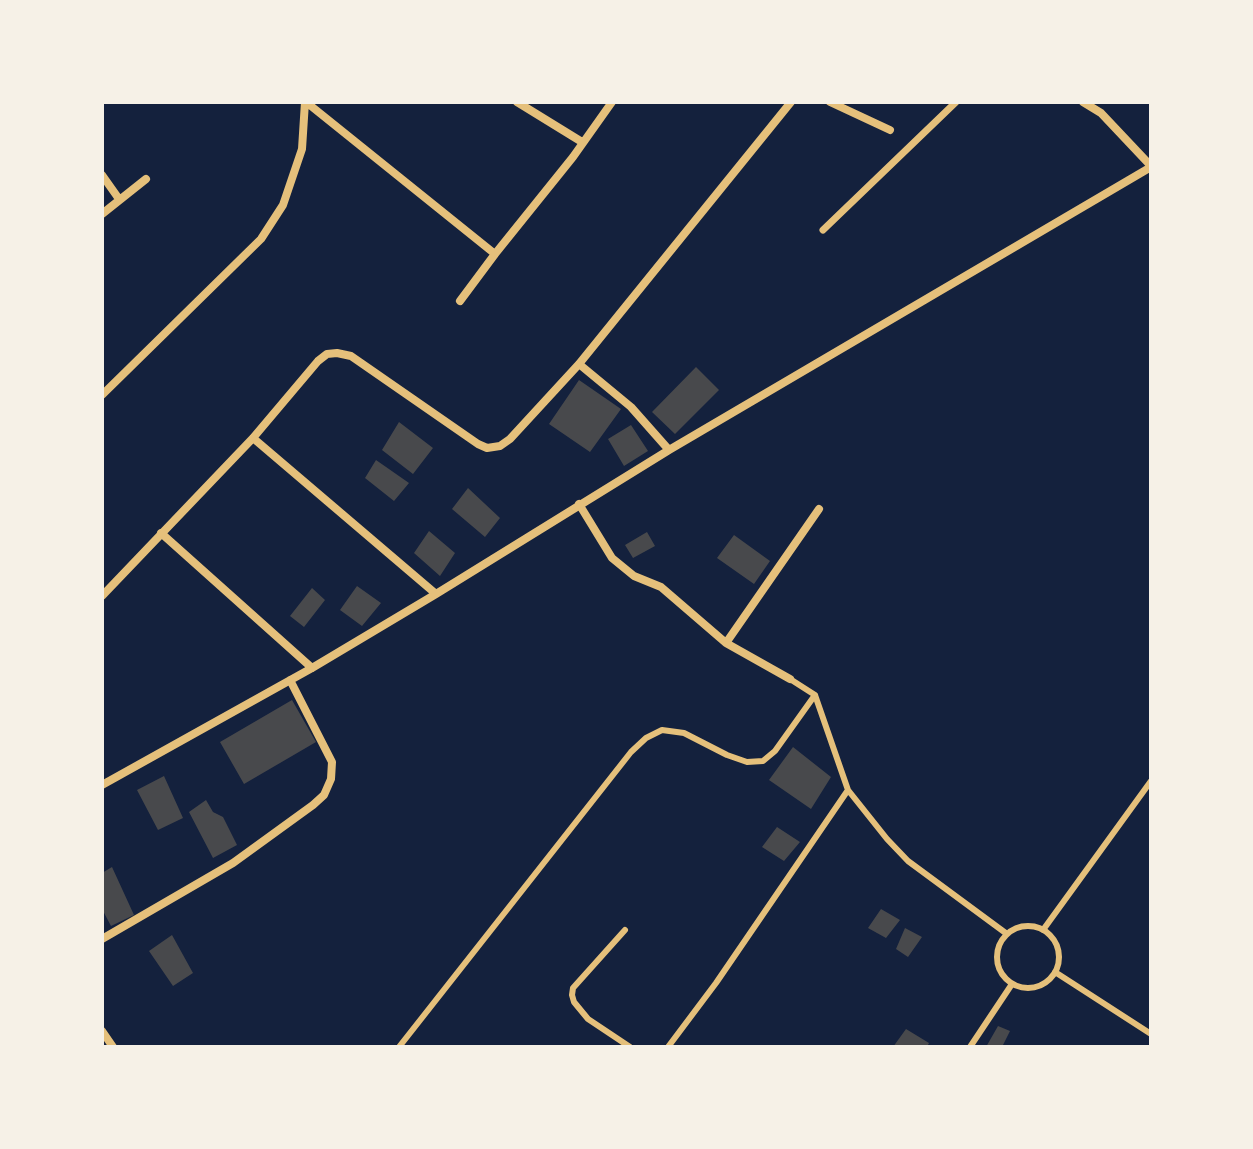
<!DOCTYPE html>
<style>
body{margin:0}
#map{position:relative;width:1253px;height:1149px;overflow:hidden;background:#14213d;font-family:"PT Sans Narrow",sans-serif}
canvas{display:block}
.frame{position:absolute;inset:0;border:104px solid #f6f1e7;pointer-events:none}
</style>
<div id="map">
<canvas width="1253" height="1149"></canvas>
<div class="frame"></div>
</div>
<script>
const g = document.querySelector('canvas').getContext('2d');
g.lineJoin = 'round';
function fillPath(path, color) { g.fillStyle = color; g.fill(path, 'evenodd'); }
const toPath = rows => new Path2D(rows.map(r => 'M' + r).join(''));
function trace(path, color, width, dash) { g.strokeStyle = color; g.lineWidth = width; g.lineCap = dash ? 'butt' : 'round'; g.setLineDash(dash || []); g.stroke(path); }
fillPath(toPath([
 [696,367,719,390,675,434,652,412],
 [579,380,621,409,590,452,549,424],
 [399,422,433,448,413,474,382,450],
 [631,425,648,451,624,466,608,439],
 [376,460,409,483,394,501,365,478],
 [468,488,500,518,485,537,452,509],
 [429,531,455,553,440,576,414,553],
 [647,532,655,546,633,558,625,545],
 [734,535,770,561,754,584,717,558],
 [357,586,381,603,362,626,340,610],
 [312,588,325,600,304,627,290,616],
 [292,700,316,742,244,784,220,742],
 [793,747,831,777,811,809,769,780],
 [164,776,183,818,158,830,137,790],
 [206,800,213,812,223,817,237,845,213,858,189,812],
 [777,827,800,842,784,861,762,847],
 [112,867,134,915,111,926,102,909,102,873],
 [881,909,900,920,886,938,868,928],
 [905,928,922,937,908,957,896,949],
 [172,935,193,973,173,986,149,951],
 [998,1026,1010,1031,1002,1047,986,1047],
 [906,1029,929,1043,927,1047,893,1047]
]), '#48494c');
trace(toPath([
 [790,679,815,695,848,790,887,839,908,861,1007,934],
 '997 957a31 31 0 1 1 62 0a31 31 0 1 1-62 0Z',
 [625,930,573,988,572,995,574,1002,588,1019,630,1047],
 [1043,930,1151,781],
 [1055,972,1151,1034],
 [399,1047,631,752,646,738,662,730,684,733,727,755,747,762,763,761,775,751,815,695],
 [668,1047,716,983,848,790],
 [970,1047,1012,984]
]), '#e5c07b', 6);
trace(toPath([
 [823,230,956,102]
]), '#e5c07b', 7);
trace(toPath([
 [306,102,495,254],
 [517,102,582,142],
 [830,102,890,130],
 [1083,102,1101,113,1151,166],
 [102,175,119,199],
 [102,214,146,179],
 [460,301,495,254,573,157,612,102],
 [579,364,631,407,669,450],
 [102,395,261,239,283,205,302,149,305,102],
 [253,438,436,594],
 [579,504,612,558,634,576,661,587,726,643,790,679],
 [161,533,312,668],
 [102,596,253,438,318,361,327,354,337,353,351,356,478,444,487,448,500,446,510,439,579,364,791,102],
 [726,643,819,509],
 [102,785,312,668,436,594,669,450,1151,167],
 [102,939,233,863,313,805,324,795,331,779,332,762,290,680],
 [102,1031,113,1047]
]), '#e5c07b', 8);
</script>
